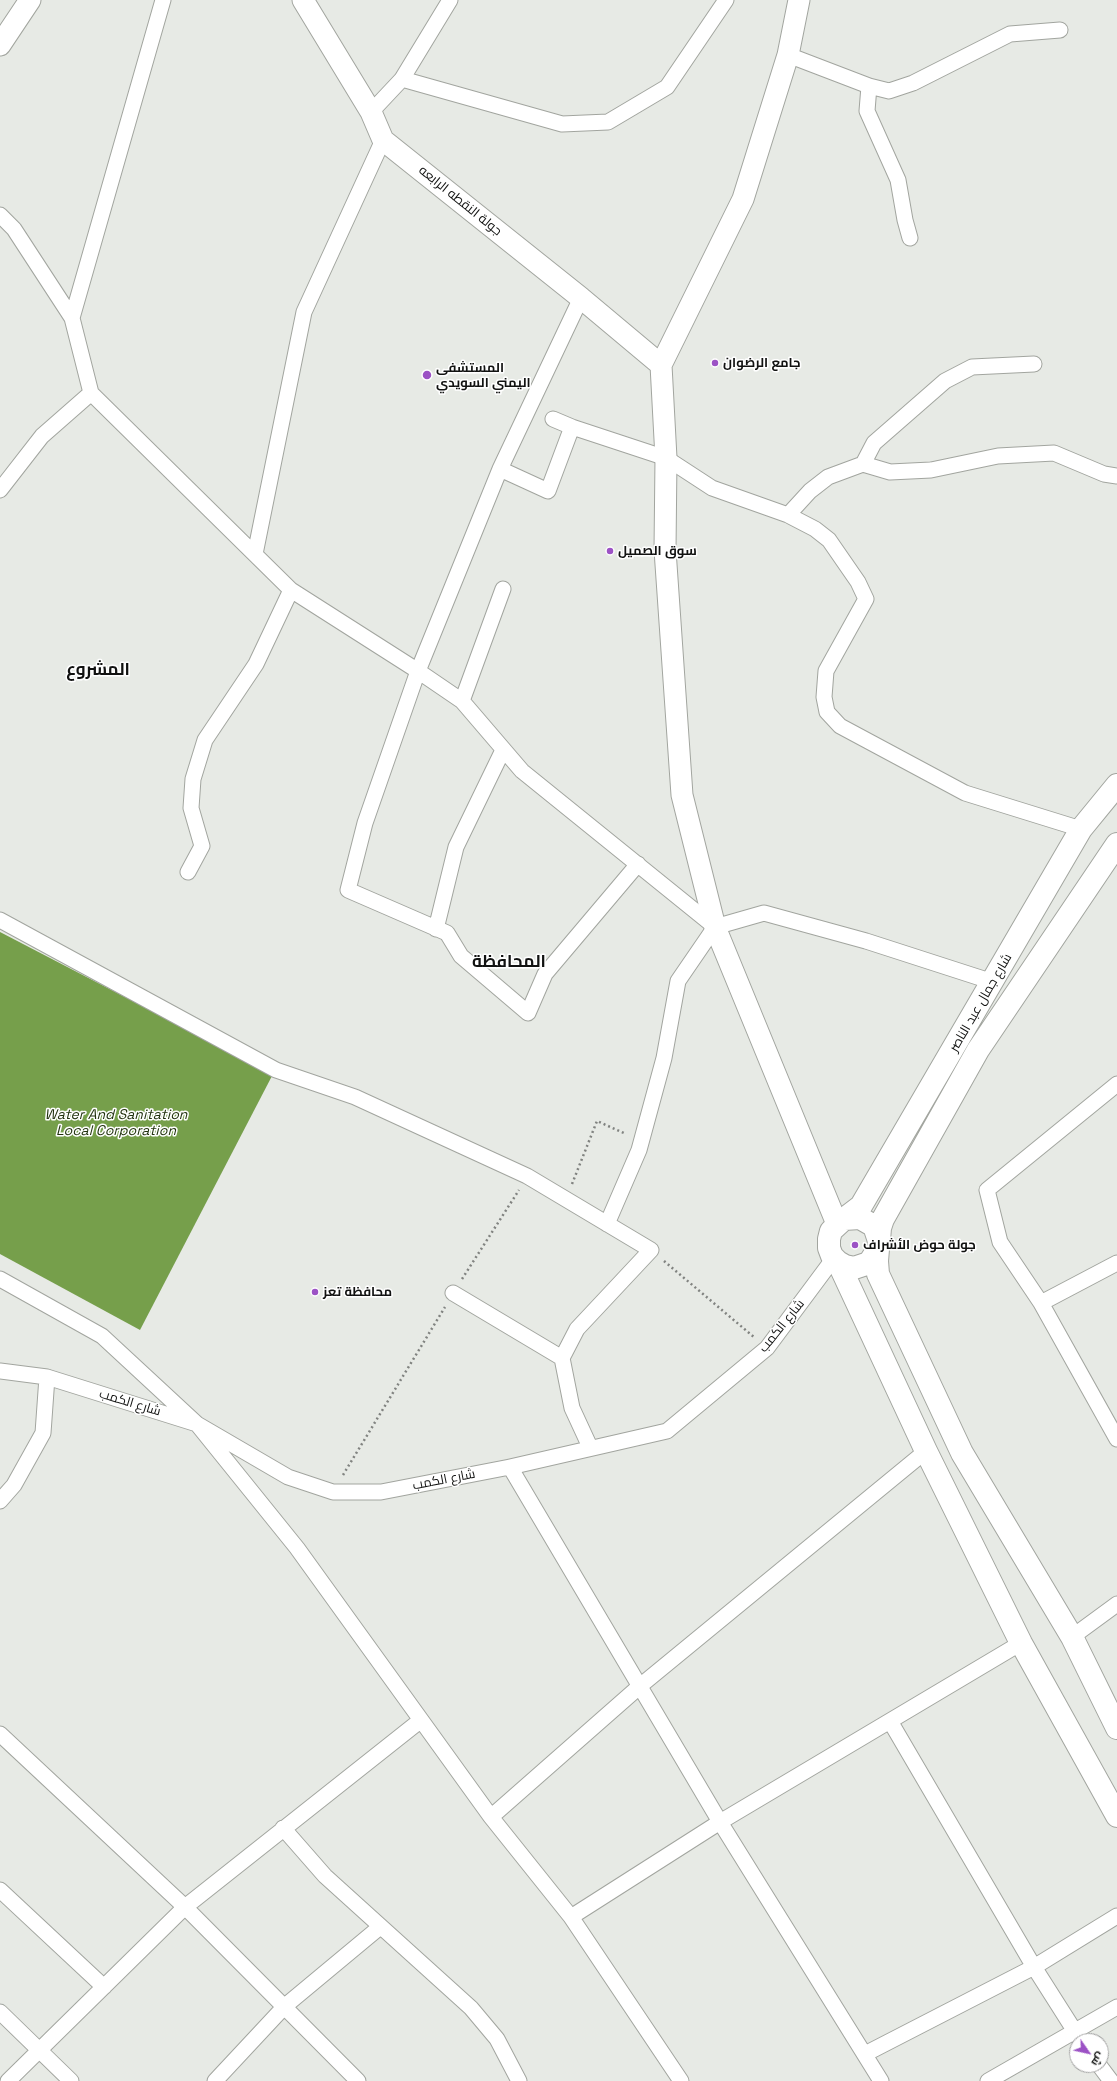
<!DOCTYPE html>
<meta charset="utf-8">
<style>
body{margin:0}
#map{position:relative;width:1117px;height:2081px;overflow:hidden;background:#e7eae5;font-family:"Space Grotesk",Cairo,sans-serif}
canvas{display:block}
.north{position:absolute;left:1069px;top:2033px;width:40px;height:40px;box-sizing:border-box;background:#fff;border:1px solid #a0a0a0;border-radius:50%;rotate:124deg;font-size:11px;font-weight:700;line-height:16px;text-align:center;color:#111211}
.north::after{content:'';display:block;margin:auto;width:14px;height:18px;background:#9c52c5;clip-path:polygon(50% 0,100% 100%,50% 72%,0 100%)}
</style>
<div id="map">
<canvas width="1117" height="2081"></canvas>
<div class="north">ش</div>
</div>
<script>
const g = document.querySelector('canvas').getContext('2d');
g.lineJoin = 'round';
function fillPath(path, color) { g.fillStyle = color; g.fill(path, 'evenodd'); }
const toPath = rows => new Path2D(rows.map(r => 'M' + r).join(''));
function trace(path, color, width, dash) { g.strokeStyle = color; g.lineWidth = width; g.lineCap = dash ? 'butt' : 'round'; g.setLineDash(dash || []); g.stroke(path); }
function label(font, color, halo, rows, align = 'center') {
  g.font = font + ' "Space Grotesk",Cairo,sans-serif'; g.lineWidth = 3; g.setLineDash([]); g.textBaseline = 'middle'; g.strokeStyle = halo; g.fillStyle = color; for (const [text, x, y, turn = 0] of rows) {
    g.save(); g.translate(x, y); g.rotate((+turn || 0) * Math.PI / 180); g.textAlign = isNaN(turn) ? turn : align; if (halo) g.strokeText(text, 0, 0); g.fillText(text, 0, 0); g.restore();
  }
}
fillPath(toPath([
 [0,932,273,1074,140,1330,0,1254]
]), '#769f4b');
const street = toPath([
 [788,55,869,86,889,91,913,83,1010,34,1060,30],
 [402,79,562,124,608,122,667,87,726,0],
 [869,86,867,111,898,180,905,220,910,238],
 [371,112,402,79,450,0],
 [0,215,14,229,72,318,91,393,291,590,418,671,462,701,522,771,715,927],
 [581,298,500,469,418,671,365,823,348,890,447,933,461,956,528,1013,545,974,638,864],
 [72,318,163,0],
 [553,419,572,427],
 [863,464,874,443,945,381,972,367,1034,364],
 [500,469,548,491,572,427,666,458,712,488,788,515,815,529,829,540,858,582,866,599,826,671,824,697,827,712,840,726,965,793,1081,829],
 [0,490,42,436,91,393],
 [788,515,810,491,828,477,863,464,890,472,931,470,998,456,1054,453,1104,474,1117,476],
 [255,554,304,312,383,140],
 [462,701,503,589],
 [188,872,202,846,191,808,193,779,205,740,256,664,291,590],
 [0,920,276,1070,355,1097,527,1176,651,1250,577,1329,562,1358,572,1408,590,1447],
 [436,929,456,847,503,750],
 [1117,1084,987,1190,1000,1242,1041,1303,1117,1439],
 [607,1224,639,1150,664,1058,678,981,715,927,764,913,866,941,993,982],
 [0,1279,102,1336,197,1424,297,1548,491,1817,571,1917,681,2081],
 [453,1293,562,1358],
 [1041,1303,1117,1263],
 [0,1371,47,1377,197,1424,288,1477,333,1492,381,1492,510,1467,667,1431,767,1348,834,1258],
 [510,1467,720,1822,881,2081],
 [0,1501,14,1485,43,1433,47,1377],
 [1072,1637,1117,1604],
 [890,1721,1034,1967,1081,2041],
 [0,1734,185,1907,358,2081],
 [491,1817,640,1686,926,1451],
 [283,1828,325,1876,471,2008,497,2039,519,2081],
 [0,1890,104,1987],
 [571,1917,720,1822,1021,1643],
 [0,2012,71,2081],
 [865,2054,1034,1967,1117,1916],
 [1099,2065,1111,2081],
 [8,2081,185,1907,421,1720],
 [215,2081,285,2006,380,1927],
 [988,2081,1117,2007]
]);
const secondary = toPath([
 [303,0,371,112,383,140,581,298,661,365],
 [799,0,788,55,743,199,661,365,666,458,665,550,682,795,715,927,837,1224],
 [0,45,30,0]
]);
const primary = toPath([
 [844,1219,861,1206,1081,829,1117,785],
 [879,1241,880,1228,883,1219,978,1050,1117,844],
 [878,1249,869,1263,854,1268,845,1266,838,1262,832,1256,829,1248,829,1239,831,1231,844,1219,860,1218,874,1226,879,1241,878,1249,877,1261,878,1274,962,1453,1072,1637,1117,1728],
 [838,1262,926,1451,1021,1643,1117,1816]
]);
trace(street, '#a2a59f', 17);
trace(secondary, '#a2a59f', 23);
trace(primary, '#a2a59f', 24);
trace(toPath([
 [572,1184,597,1121,626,1134],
 [664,1261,755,1338],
 [462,1279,519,1190],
 [343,1475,445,1307]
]), '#818380', 2.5, [2, 3]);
trace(street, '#fff', 15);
trace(secondary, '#fff', 21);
trace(primary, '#fff', 22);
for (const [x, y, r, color] of [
 [715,363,4,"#9c52c5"],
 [427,375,5,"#9c52c5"],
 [610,551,4,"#9c52c5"],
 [855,1245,4,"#9c52c5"],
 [315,1292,4,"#9c52c5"]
]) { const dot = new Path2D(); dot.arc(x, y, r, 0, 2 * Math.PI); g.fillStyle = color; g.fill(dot); trace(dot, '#fff', 1.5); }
label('13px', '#111211', '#fff', [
 ["جولة النقطه الرابعه",460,201,39],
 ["شارع جمال عبد الناصر",981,1003,-60],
 ["شارع الكمب",782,1326,-51],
 ["شارع الكمب",130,1403,17],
 ["شارع الكمب",444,1480,-11]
]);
label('bold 13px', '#111211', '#fff', [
 ["جامع الرضوان",723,363],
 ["المستشفى",436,368],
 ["اليمني السويدي",436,383],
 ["سوق الصميل",618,551],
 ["جولة حوض الأشراف",863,1245],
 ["محافظة تعز",323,1292]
], 'left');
label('italic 14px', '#1f300c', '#fff', [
 ["Water And Sanitation",116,1115],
 ["Local Corporation",116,1131]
]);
label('bold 17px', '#111211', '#fff', [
 ["المشروع",98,670],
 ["المحافظة",509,962]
]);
</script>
